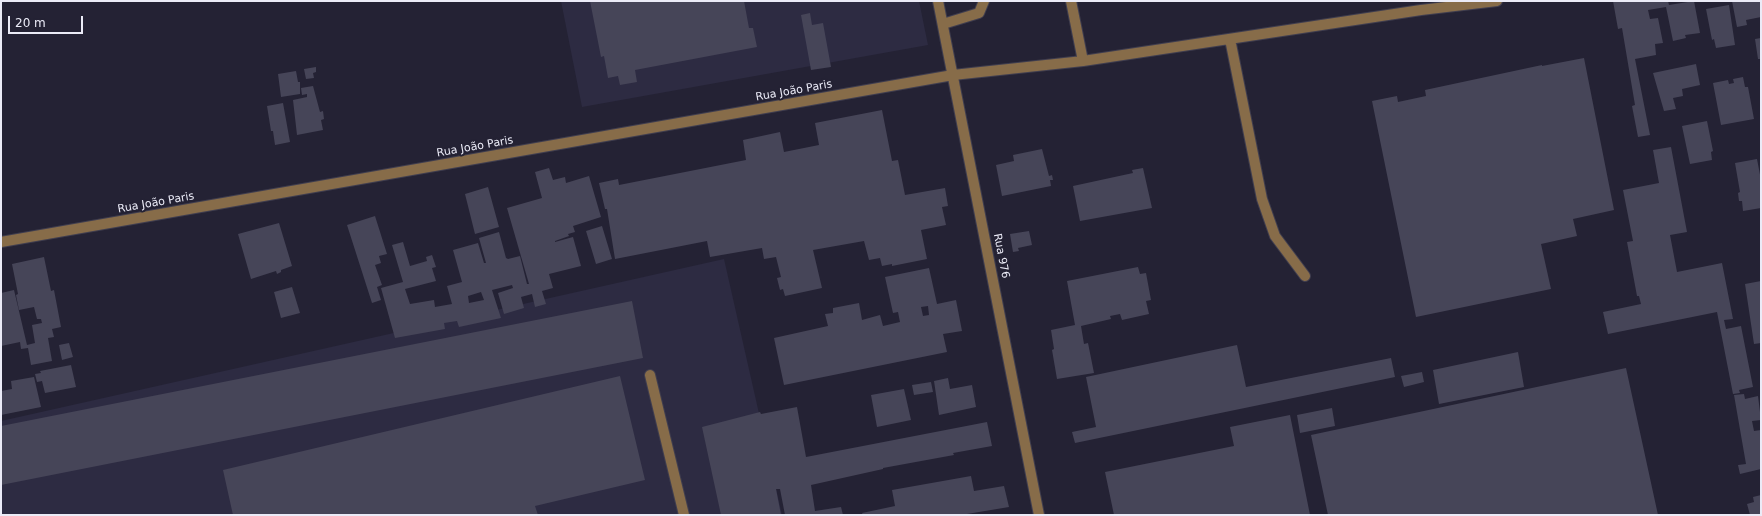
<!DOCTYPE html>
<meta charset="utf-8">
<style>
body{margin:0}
#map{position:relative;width:1762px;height:516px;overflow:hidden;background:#242234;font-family:"DejaVu Sans",sans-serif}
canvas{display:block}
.frame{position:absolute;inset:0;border:2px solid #ebebf7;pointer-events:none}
.scale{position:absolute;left:8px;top:16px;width:75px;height:18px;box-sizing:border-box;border:2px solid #ebebf7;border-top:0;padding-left:5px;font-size:12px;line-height:14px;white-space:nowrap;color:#ebebf7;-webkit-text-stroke:3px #242234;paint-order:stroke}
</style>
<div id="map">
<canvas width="1762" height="516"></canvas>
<div class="frame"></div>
<div class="scale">20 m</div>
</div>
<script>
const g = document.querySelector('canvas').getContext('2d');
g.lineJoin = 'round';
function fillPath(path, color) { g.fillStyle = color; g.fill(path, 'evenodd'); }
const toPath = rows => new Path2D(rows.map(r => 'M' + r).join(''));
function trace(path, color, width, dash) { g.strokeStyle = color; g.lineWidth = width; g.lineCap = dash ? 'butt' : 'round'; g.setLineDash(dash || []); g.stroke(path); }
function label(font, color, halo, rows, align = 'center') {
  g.font = font + ' "DejaVu Sans",sans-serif'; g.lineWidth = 4; g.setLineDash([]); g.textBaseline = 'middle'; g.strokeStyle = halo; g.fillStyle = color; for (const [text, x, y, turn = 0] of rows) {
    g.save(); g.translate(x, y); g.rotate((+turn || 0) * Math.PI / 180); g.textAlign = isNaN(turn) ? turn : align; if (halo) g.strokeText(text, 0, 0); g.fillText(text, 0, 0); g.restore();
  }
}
fillPath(toPath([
 [561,1,919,1,928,45,582,107],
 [724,259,782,515,1,515,1,421]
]), '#2d2b42');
fillPath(toPath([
 [590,1,744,1,749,28,753,28,757,47,635,70,637,82,620,85,618,76,608,78,604,56,601,57],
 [1613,1,1668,1,1669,5,1694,1,1700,33,1685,35,1686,38,1673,41,1666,7,1648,10,1650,19,1658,18,1663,43,1655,44,1656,55,1635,59,1650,135,1638,137,1632,106,1635,105,1622,28,1618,29],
 [1732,1,1761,1,1761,17,1746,20,1747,25,1737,27],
 [1729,5,1735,45,1716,48,1714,39,1712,40,1706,9],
 [810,13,812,25,823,23,831,67,811,70,801,15],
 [1761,38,1761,59,1758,59,1755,39],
 [1584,58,1614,210,1573,219,1577,236,1541,244,1551,289,1416,317,1372,101,1397,96,1398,102,1426,96,1425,90,1542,65,1542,66],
 [1696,64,1700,85,1682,89,1683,96,1673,98,1676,109,1664,111,1653,73],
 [316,67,316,72,313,73,314,78,306,79,304,69],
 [296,71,298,82,300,82,300,94,281,97,278,74],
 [1743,77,1745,87,1748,87,1754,119,1721,125,1713,83,1728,80,1729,84,1734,83,1733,79],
 [313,86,320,112,323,111,324,119,321,120,323,130,297,135,293,100,307,97,307,94,302,95,301,88],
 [283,103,290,142,275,145,273,131,271,131,267,106],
 [882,110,892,161,898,160,905,195,945,188,948,206,942,207,946,225,921,230,927,259,892,266,892,264,882,266,880,258,869,260,864,241,813,250,822,288,785,296,783,289,780,290,777,278,781,277,776,257,764,259,762,248,710,257,707,241,615,259,607,209,605,209,599,183,618,179,619,185,746,160,743,140,780,132,784,152,819,145,815,123],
 [1707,121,1713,151,1711,152,1712,160,1690,164,1682,126],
 [1671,147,1687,232,1670,235,1677,272,1722,263,1733,319,1724,320,1726,329,1741,326,1753,387,1739,390,1740,393,1733,394,1717,312,1608,334,1603,312,1641,304,1639,296,1637,296,1627,242,1633,241,1623,190,1659,183,1653,150],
 [1042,149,1049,176,1052,175,1053,180,1050,180,1051,186,1002,196,996,165,1014,161,1013,155],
 [1757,159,1761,180,1761,208,1743,211,1742,201,1739,201,1738,193,1740,192,1735,163],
 [549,168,553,180,565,177,566,183,589,176,601,217,573,226,575,232,568,234,569,236,555,241,555,242,573,237,581,266,549,274,553,288,542,291,546,304,535,307,532,294,521,297,524,308,504,314,498,293,513,288,512,285,492,290,501,318,459,327,457,321,444,323,445,329,395,338,381,288,403,282,392,245,403,242,410,266,427,261,426,257,432,255,436,267,432,268,436,281,405,289,410,304,434,300,435,307,452,304,447,286,462,282,453,250,478,243,484,263,486,263,479,238,499,232,506,258,508,259,520,256,527,284,529,284,507,208,542,198,535,172],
 [481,292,484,300,469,303,468,296],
 [1143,168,1152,208,1080,221,1073,186,1133,173,1132,170],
 [488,187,499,227,475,234,465,194],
 [375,216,387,254,379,256,381,263,375,265,382,285,377,287,381,300,372,303,347,225],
 [279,223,292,266,281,270,281,272,277,274,276,271,251,279,238,234],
 [602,226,612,259,596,264,586,231],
 [1029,231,1032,245,1018,248,1019,251,1013,252,1010,234],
 [44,257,51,291,54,290,61,327,52,329,54,337,48,338,52,361,31,365,28,348,21,349,20,342,1,346,1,293,14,290,27,345,35,343,32,325,42,323,41,319,37,319,34,307,19,310,16,295,18,294,12,264],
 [1138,267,1140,274,1146,273,1151,300,1146,301,1149,314,1122,320,1120,314,1110,316,1111,319,1081,326,1084,344,1088,343,1094,373,1057,379,1052,350,1054,349,1051,330,1075,325,1067,281],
 [929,268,937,304,956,300,962,331,943,334,947,352,784,385,774,338,828,326,825,314,833,313,833,308,859,303,862,320,880,315,883,326,900,322,898,312,893,313,885,277],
 [928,306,929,315,923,316,921,307],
 [1761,281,1761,343,1754,344,1745,284],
 [292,287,300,313,281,318,274,292],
 [632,301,643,358,1,485,1,426],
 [69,343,73,357,62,360,59,345],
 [1237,345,1246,387,1391,358,1395,377,1075,443,1072,432,1096,427,1086,377],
 [1518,352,1524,387,1439,404,1433,370],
 [71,365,76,387,45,393,42,381,37,382,35,374,41,373,40,371],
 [1626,368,1658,515,1328,515,1311,435],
 [1422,372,1424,382,1404,387,1401,376],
 [620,376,645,480,535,506,538,515,233,515,223,470],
 [34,377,41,407,1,415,1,391,12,389,11,381],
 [948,378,950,389,972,385,976,407,939,415,934,381],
 [931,382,933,392,914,395,912,385],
 [904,389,911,420,877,427,871,395],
 [1744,394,1745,399,1758,396,1761,420,1752,421,1754,431,1761,430,1761,469,1740,474,1738,465,1746,464,1734,395],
 [797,407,806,457,987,422,992,446,953,453,954,455,883,468,883,469,811,485,815,511,841,507,843,515,785,515,780,489,776,489,781,515,721,515,702,427,760,412,761,414],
 [1332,408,1335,426,1300,433,1297,415],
 [1290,415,1310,515,1114,515,1105,472,1234,446,1230,427],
 [971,476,974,491,1004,486,1009,507,961,515,863,515,862,513,895,506,892,490],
 [1761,495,1761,515,1750,515,1747,504,1754,502,1753,497]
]), '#464558');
const minor = toPath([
 [938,1,1039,515],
 [1071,1,1083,61],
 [943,24,979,13,984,1],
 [1230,39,1262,199,1275,236,1305,276],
 [1,242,953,75,1083,61,1421,10,1497,1],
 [650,375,684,515]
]);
trace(minor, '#403e4f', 12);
trace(minor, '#876c49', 10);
label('11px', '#ebebf7', '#242234', [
 ["Rua João Paris",794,91,-10],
 ["Rua João Paris",475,147,-10],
 ["Rua João Paris",156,203,-10],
 ["Rua 976",1001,256,79]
]);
</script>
